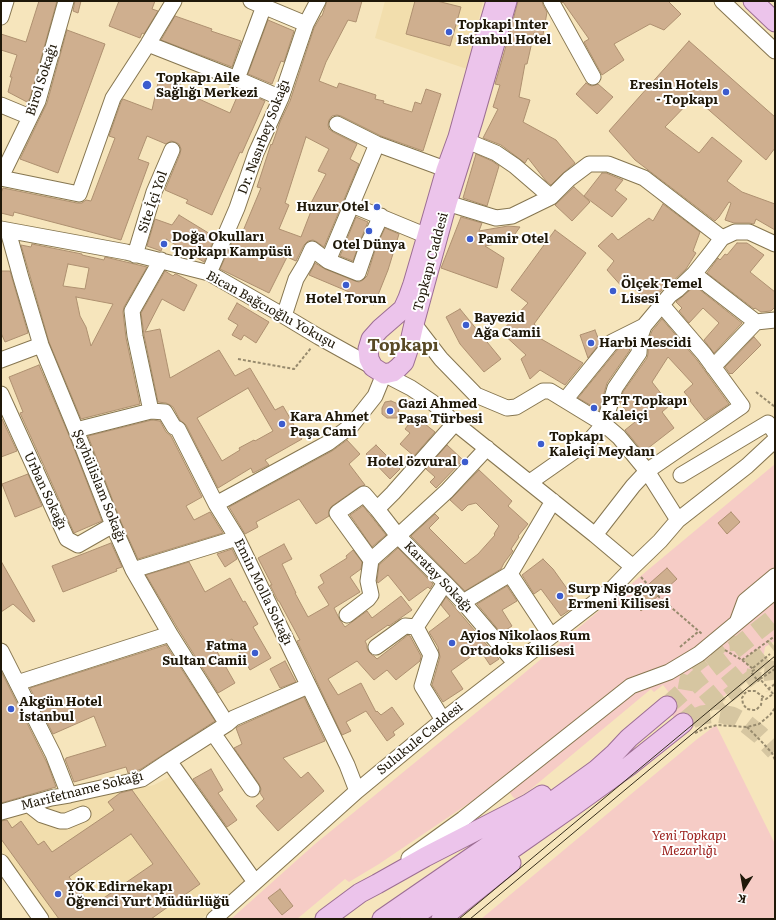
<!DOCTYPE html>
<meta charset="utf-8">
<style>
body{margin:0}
#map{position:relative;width:776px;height:920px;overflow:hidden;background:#f6e5bc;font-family:Literata,serif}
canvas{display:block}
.frame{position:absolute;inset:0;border:2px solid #1f1809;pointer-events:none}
.north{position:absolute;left:724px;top:868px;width:40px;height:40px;-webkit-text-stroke:3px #fff;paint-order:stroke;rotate:191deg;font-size:11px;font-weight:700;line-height:16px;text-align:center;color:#1f1809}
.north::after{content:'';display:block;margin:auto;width:14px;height:18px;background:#1f1809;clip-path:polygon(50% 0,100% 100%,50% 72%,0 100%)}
</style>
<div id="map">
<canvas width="776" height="920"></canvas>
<div class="frame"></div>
<div class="north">K</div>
</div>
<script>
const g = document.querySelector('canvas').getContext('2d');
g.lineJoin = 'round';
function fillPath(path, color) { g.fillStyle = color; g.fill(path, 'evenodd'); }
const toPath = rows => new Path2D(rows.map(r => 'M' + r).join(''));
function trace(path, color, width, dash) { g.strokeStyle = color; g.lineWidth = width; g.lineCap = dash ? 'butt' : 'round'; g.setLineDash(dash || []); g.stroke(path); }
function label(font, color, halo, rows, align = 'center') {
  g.font = font + ' Literata,serif'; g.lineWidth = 4; g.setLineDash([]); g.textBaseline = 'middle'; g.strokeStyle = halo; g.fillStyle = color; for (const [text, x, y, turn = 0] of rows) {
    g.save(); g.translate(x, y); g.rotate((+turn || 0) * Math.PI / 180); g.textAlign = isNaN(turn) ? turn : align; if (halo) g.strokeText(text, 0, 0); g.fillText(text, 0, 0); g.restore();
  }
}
fillPath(toPath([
 [385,1,483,1,467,69,375,38],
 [175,774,246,882,201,919,51,919,1,850,1,816,9,813,64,804,154,785]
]), '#f2dead');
fillPath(toPath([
 [775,464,775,641,765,647,762,666,683,728,670,713,679,705,663,685,654,692,651,689,531,789,516,799,513,797,501,780,484,793,379,864,349,882,345,879,297,919,231,919,315,844,510,685],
 [716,725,775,844,775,919,481,919,696,740]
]), '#f6ccc6');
const building = toPath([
 [39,1,57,1,30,98,27,102,8,92,12,77,10,77,17,55,1,50,1,34,26,42,39,1],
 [75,1,81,1,78,13,73,11,75,1],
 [119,1,155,1,152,9,158,11,144,34,142,33,140,38,109,26,119,1],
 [327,1,362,1,356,22,348,20,326,62,319,81,337,88,339,83,376,95,375,99,384,101,383,103,412,112,415,102,421,104,426,89,441,94,423,151,381,136,341,116,337,115,332,116,329,120,328,125,329,129,333,132,357,144,350,159,359,164,324,247,317,242,313,240,308,241,304,245,296,261,287,257,269,293,220,269,233,240,238,243,261,188,257,187,271,144,272,145,280,122,290,101,314,28,321,16,322,16,327,1],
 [306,137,329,149,318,171,326,174,310,205,313,206,301,237,279,229,289,205,285,203,306,137],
 [415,1,437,1,461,7,450,46,406,34,415,1],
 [518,1,542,1,543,5,547,12,543,35,534,33,527,64,525,64,519,97,530,100,523,122,556,140,575,163,563,173,551,185,546,181,528,158,525,163,501,145,483,138,498,109,493,107,500,85,495,84,510,32,518,1],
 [561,1,668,1,681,14,664,30,650,24,614,44,624,60,602,75,584,42,589,39,563,2,562,3,561,1],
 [175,16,212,29,211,31,241,41,232,67,161,40,175,16],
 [268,20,294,31,284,62,281,61,272,84,248,74,268,20],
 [67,30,105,44,58,173,20,159,47,103,67,30],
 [689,41,775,117,775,148,766,160,694,97,665,127,699,153,712,137,742,161,727,181,742,192,775,204,775,230,756,219,754,224,749,223,734,223,725,220,731,203,729,202,719,217,715,221,635,160,609,131,689,41],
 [160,74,181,78,179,90,230,113,240,90,265,101,242,153,240,152,212,215,186,203,188,200,165,190,180,154,181,149,179,144,175,142,171,141,166,144,147,136,138,159,149,163,121,240,14,212,13,216,1,213,1,193,3,188,77,203,82,203,86,200,91,201,115,138,109,136,121,102,123,99,152,110,160,74],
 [586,83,589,85,592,86,598,84,613,97,597,114,576,94,586,83],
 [476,154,492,161,499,166,487,206,463,198,476,154],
 [602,173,606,173,623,180,615,190,627,199,612,217,584,196,602,173],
 [574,187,590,202,572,221,555,205,574,187],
 [663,204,700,232,693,251,696,253,686,269,671,283,663,289,649,304,630,284,624,289,607,270,614,261,598,246,612,233,618,240,649,218,653,221,663,204],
 [179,215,215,237,204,262,166,239,161,251,147,246,155,219,172,225,179,215],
 [356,217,368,222,360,241,353,261,340,256,356,217],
 [461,217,482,223,479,231,508,226,520,227,510,241,485,246,504,258,497,288,441,268,461,217],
 [385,228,399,234,388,270,374,305,353,297,354,294,309,275,315,263,325,269,355,281,359,282,363,280,367,276,376,247,385,228],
 [555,230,586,253,534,324,541,330,536,336,583,363,565,385,540,370,530,379,521,359,526,355,501,332,528,303,511,290,555,230],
 [737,243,747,243,764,255,750,272,775,292,775,307,771,311,761,312,755,308,754,309,707,273,718,258,720,260,725,254,727,255,737,243],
 [32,244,82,254,82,255,104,260,105,257,147,267,124,307,123,312,126,338,140,404,81,419,49,342,30,276,21,245,31,247,32,244],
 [68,264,89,268,85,289,63,286,68,264],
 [76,297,113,304,91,346,86,327,80,316,76,297],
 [1,271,10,271,28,333,5,342,1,333,1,271],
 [165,271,173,276,175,274,176,274,197,285,184,311,162,299,145,332,160,329,170,378,219,350,235,376,250,368,275,410,283,406,302,439,265,460,269,465,253,473,251,468,218,488,186,425,180,420,173,407,170,405,166,403,158,402,144,335,141,313,165,271],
 [248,388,273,431,255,441,254,440,239,448,240,450,222,461,197,418,248,388],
 [695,286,742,323,714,353,704,340,719,323,703,308,689,323,679,311,682,308,676,302,695,286],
 [237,303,269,322,256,343,244,335,241,340,232,335,238,325,228,319,237,303],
 [460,309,501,359,484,372,460,344,446,317,460,309],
 [662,319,697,360,729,404,705,420,690,401,691,400,684,392,693,384,668,357,652,382,670,405,662,412,674,428,643,452,625,430,635,422,620,403,623,392,647,358,648,354,649,339,652,331,662,319],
 [595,330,600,343,588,358,580,335,595,330],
 [754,337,761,345,732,374,731,373,730,374,725,367,754,337],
 [625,345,630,350,607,383,599,410,578,398,618,349,625,345],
 [39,365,68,433,102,521,74,533,45,468,20,413,23,412,9,377,39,365],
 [391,401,396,403,399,409,397,418,387,418,382,414,382,408,385,402,391,401],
 [415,416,435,432,414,456,400,444,410,433,405,429,415,416],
 [1,419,2,419,17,451,1,457,1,419],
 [152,420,160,421,166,432,171,436,202,497,186,506,194,520,210,512,223,533,138,559,121,522,88,436,152,420],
 [347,440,360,454,349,464,365,485,359,487,332,506,329,510,329,516,316,524,299,499,256,522,258,527,245,534,229,507,332,451,347,440],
 [376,445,400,469,390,479,366,454,376,445],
 [447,445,463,460,436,488,430,482,435,477,426,469,447,445],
 [479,470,512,501,508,506,528,524,518,536,519,537,511,549,513,551,504,563,501,569,465,591,411,536,435,514,439,518,429,528,465,564,478,554,495,535,494,534,499,526,476,503,468,505,462,511,450,500,479,470],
 [28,474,42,506,15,517,2,484,28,474],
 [363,506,386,535,372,547,350,515,363,506],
 [731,512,740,522,727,534,718,523,731,512],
 [111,543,122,567,116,569,117,571,63,592,52,566,111,543],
 [284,544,292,559,282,564,296,593,295,593,308,617,329,605,318,587,324,583,320,575,347,558,346,556,353,550,362,562,361,569,350,577,360,592,334,608,340,620,345,627,367,611,372,618,401,596,412,610,389,626,388,625,365,641,367,645,367,648,369,652,372,655,374,656,377,659,408,635,410,636,421,656,420,661,396,680,387,670,374,680,357,661,328,679,338,695,361,683,376,712,377,711,381,715,392,707,404,724,393,732,395,735,387,741,366,711,346,722,351,731,342,735,315,678,315,677,297,641,300,640,279,601,278,601,270,585,272,585,258,558,284,544],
 [398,548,433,584,430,589,428,587,409,601,388,575,378,583,377,581,379,565,398,548],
 [232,549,237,559,225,567,217,554,232,549],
 [543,559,553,569,578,604,561,616,541,589,534,594,522,575,543,559],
 [1,561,35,621,33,622,13,604,1,612,1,561],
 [189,562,205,592,230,578,243,602,245,601,258,624,253,627,271,658,250,670,232,639,215,648,235,683,218,693,178,629,146,575,189,562],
 [667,568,677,579,641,611,631,600,667,568],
 [507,586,517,601,502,610,512,626,506,630,509,635,505,638,477,604,507,586],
 [446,597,499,659,490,665,480,650,451,671,463,689,443,702,432,685,440,657,438,647,429,632,450,616,441,605,446,597],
 [166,645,215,721,141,769,136,771,128,773,126,767,74,782,65,759,66,759,66,758,106,746,94,716,53,734,30,688,166,645],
 [285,661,296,682,280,688,270,669,285,661],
 [1,671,48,765,56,787,1,803,1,671],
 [304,697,325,741,283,758,301,778,308,772,324,791,278,831,256,806,264,799,260,793,261,789,259,784,234,748,242,744,236,728,239,726,304,697],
 [211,769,223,790,218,793,237,820,227,827,193,779,211,769],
 [132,790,200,884,151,919,59,919,1,839,1,821,7,820,12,828,21,821,38,845,44,841,52,852,114,810,108,802,120,793,132,790],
 [131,834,153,864,92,906,69,877,131,834],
 [280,889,293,906,282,915,268,898,280,889]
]);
fillPath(building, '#cfaf8f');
trace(building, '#ae9070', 1);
trace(toPath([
 [685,690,687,679,691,669,723,644,742,643],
 [707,703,720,702,753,676,757,661]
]), '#d6c6a1', 15, [15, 8]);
trace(toPath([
 [775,661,773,677,775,690],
 [667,706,697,679,775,617],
 [692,719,702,715,716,713,732,716,745,723,760,735,775,751],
 [683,723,743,672,775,647]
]), '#d6c6a1', 19, [19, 10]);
const minor = toPath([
 [251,1,306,24],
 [551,1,593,77],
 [722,1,775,51],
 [1,17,6,1],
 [148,44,237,79,281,98],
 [237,79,264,6],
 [1,105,30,117],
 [337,124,377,144,456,173],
 [458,137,467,141,496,153,515,166,551,197],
 [1,177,38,101,66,1],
 [1,178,79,194,113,98,148,44,174,1],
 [447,203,496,218,512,216,551,197,569,179,589,164,608,164,644,178,722,238],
 [352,205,427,236],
 [1,229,126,252,209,273,284,316,319,337,373,367],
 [8,231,21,278,41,345,76,430,113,525,133,570,170,634,227,724],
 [722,238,735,232,749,232,775,244],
 [135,255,154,192,172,150],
 [328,261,377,144],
 [209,273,237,208,256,153,281,98,306,24,318,1],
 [694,274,756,322],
 [284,316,296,279,305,264,312,249,328,261,358,273,368,244,381,216],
 [414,324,441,359,476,395,507,408,516,407,543,391,550,391,604,424,619,437,647,471,678,520],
 [1,360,41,345],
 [713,367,756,322,775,320],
 [1,394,67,539,78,545,113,525],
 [565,400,612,342,644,326],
 [151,411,135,336,132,311,161,260],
 [76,430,151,411,165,412,174,427,178,429,216,504,237,538,347,765,357,791],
 [487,448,447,491,398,536,371,560,337,513,364,494,377,509,398,536,445,583,463,602,515,663],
 [681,475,768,423,775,433],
 [530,482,590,440,604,424,615,388,639,353,640,337,644,326,670,295,677,290,694,274,710,254,722,238],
 [216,504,328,443,352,425,375,396,384,374,411,388,432,402,455,423,595,535,633,567],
 [377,509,393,493,455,423],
 [595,535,633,486,647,471,742,406,704,354,661,304],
 [133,570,237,538],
 [510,574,551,636],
 [463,602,510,574,553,501],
 [347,615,368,599,371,595,368,581,371,560],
 [738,620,745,601,775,576],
 [376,647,405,626,416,627],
 [1,651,53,754,69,795],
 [17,683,170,634],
 [443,720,422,686,431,655,416,627,445,583],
 [213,733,252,789],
 [169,761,255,882],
 [28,804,42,815,60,821,66,821,83,814],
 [1,812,51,798,69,795,142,779,169,761,227,724,234,718,308,686],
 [409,858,463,819,631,686,669,672,699,654,775,591],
 [1,862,41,919],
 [214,919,357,791,443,720,612,589,633,567,660,541,678,520,747,466,775,440]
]);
const major = toPath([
 [496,1,485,39,458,137,446,170,427,236,413,284,408,298,403,309,380,329,371,339,368,349,369,359,373,367,384,374,393,372,398,368,404,362,408,350,414,324,447,203,473,120,507,1],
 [753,1,775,22],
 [325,919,360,893,377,884,425,857,505,816,528,804,542,795],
 [382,919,549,804,596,770,615,753,629,738,667,706],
 [410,919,512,849,572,807,629,766,683,723],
 [441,919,511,863]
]);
trace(minor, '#867650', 17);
trace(major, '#9c6e93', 21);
trace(toPath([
 [238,359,294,369,311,348],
 [756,392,775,407],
 [641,577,658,596,702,634],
 [680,647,699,631],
 [725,650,742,660,752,668,754,670,751,672,758,681,760,679,775,696],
 [742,660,775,636],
 [753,668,770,654],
 [760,679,775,669],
 [768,689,775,684],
 [762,698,761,705,756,710,753,710,747,709,743,704,742,698,745,693,748,691,755,691,766,699,773,694],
 [747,727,761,741,772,753,775,760],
 [695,733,706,728,717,725,747,727,759,724,770,715,775,708]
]), '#978a6d', 2, [3, 2]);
trace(minor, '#fff', 15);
trace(major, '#ecc4eb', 19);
trace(toPath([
 [459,919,775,656],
 [470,919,775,665]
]), '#352d1b', 1);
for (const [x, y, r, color] of [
 [449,32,4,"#3c5cce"],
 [147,85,5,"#3c5cce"],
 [726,92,4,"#3c5cce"],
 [377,207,4,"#3c5cce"],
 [369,231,4,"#3c5cce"],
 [470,239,4,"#3c5cce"],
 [164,244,4,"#3c5cce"],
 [346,285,4,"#3c5cce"],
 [613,291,4,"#3c5cce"],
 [466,325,4,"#3c5cce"],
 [591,343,4,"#3c5cce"],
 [594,408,4,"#3c5cce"],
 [390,411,4,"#3c5cce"],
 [282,424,4,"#3c5cce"],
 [541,444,4,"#3c5cce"],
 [465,462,4,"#3c5cce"],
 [560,596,4,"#3c5cce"],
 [452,643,4,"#3c5cce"],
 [255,653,4,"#3c5cce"],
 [11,709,4,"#3c5cce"],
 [58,894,4,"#3c5cce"]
]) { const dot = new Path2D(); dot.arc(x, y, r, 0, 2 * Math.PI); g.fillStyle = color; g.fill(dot); trace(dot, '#fff', 1.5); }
label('bold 13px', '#1f1809', '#fff', [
 ["Topkapi Inter",457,25],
 ["Istanbul Hotel",457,40],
 ["Topkapı Aile",156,78],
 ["Sağlığı Merkezi",156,93],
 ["Eresin Hotels",718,85,"right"],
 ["- Topkapı",718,100,"right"],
 ["Huzur Otel",369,207,"right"],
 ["Doğa Okulları",172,237],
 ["Topkapı Kampüsü",172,252],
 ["Pamir Otel",478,239],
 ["Otel Dünya",369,245,"center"],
 ["Ölçek Temel",621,284],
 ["Lisesi",621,299],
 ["Hotel Torun",346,299,"center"],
 ["Bayezid",474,318],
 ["Ağa Camii",474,333],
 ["Harbi Mescidi",599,343],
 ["PTT Topkapı",602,401],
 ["Kaleiçi",602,416],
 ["Gazi Ahmed",398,404],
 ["Paşa Türbesi",398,419],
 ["Kara Ahmet",290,417],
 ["Paşa Cami",290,432],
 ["Topkapı",549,437],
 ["Kaleiçi Meydanı",549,452],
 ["Hotel özvural",457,462,"right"],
 ["Surp Nigogoyas",568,589],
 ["Ermeni Kilisesi",568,604],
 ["Ayios Nikolaos Rum",460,636],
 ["Ortodoks Kilisesi",460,651],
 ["Fatma",247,646,"right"],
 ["Sultan Camii",247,661,"right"],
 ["Akgün Hotel",19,702],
 ["İstanbul",19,717],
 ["YÖK Edirnekapı",66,887],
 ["Öğrenci Yurt Müdürlüğü",66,902]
], 'left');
label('13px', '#1f1809', '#fff', [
 ["Birol Sokağı",42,80,-72],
 ["Dr. Nasırbey Sokağı",264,137,-69],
 ["Site İçi Yol",153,202,-71],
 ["Topkapı Caddesi",431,262,-75],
 ["Bican Bağcıoğlu Yokuşu",271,310,29],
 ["Şeyhülislam Sokağı",99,486,68],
 ["Urban Sokağı",45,491,65],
 ["Karatay Sokağı",438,577,46],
 ["Emin Molla Sokağı",263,592,64],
 ["Sulukule Caddesi",420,739,-39],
 ["Marifetname Sokağı",82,791,-14]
]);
label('italic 13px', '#9c211d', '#fff', [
 ["Yeni Topkapı",689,836],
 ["Mezarlığı",689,851]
]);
label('bold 17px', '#594a25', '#fff', [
 ["Topkapı",403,346]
]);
</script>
